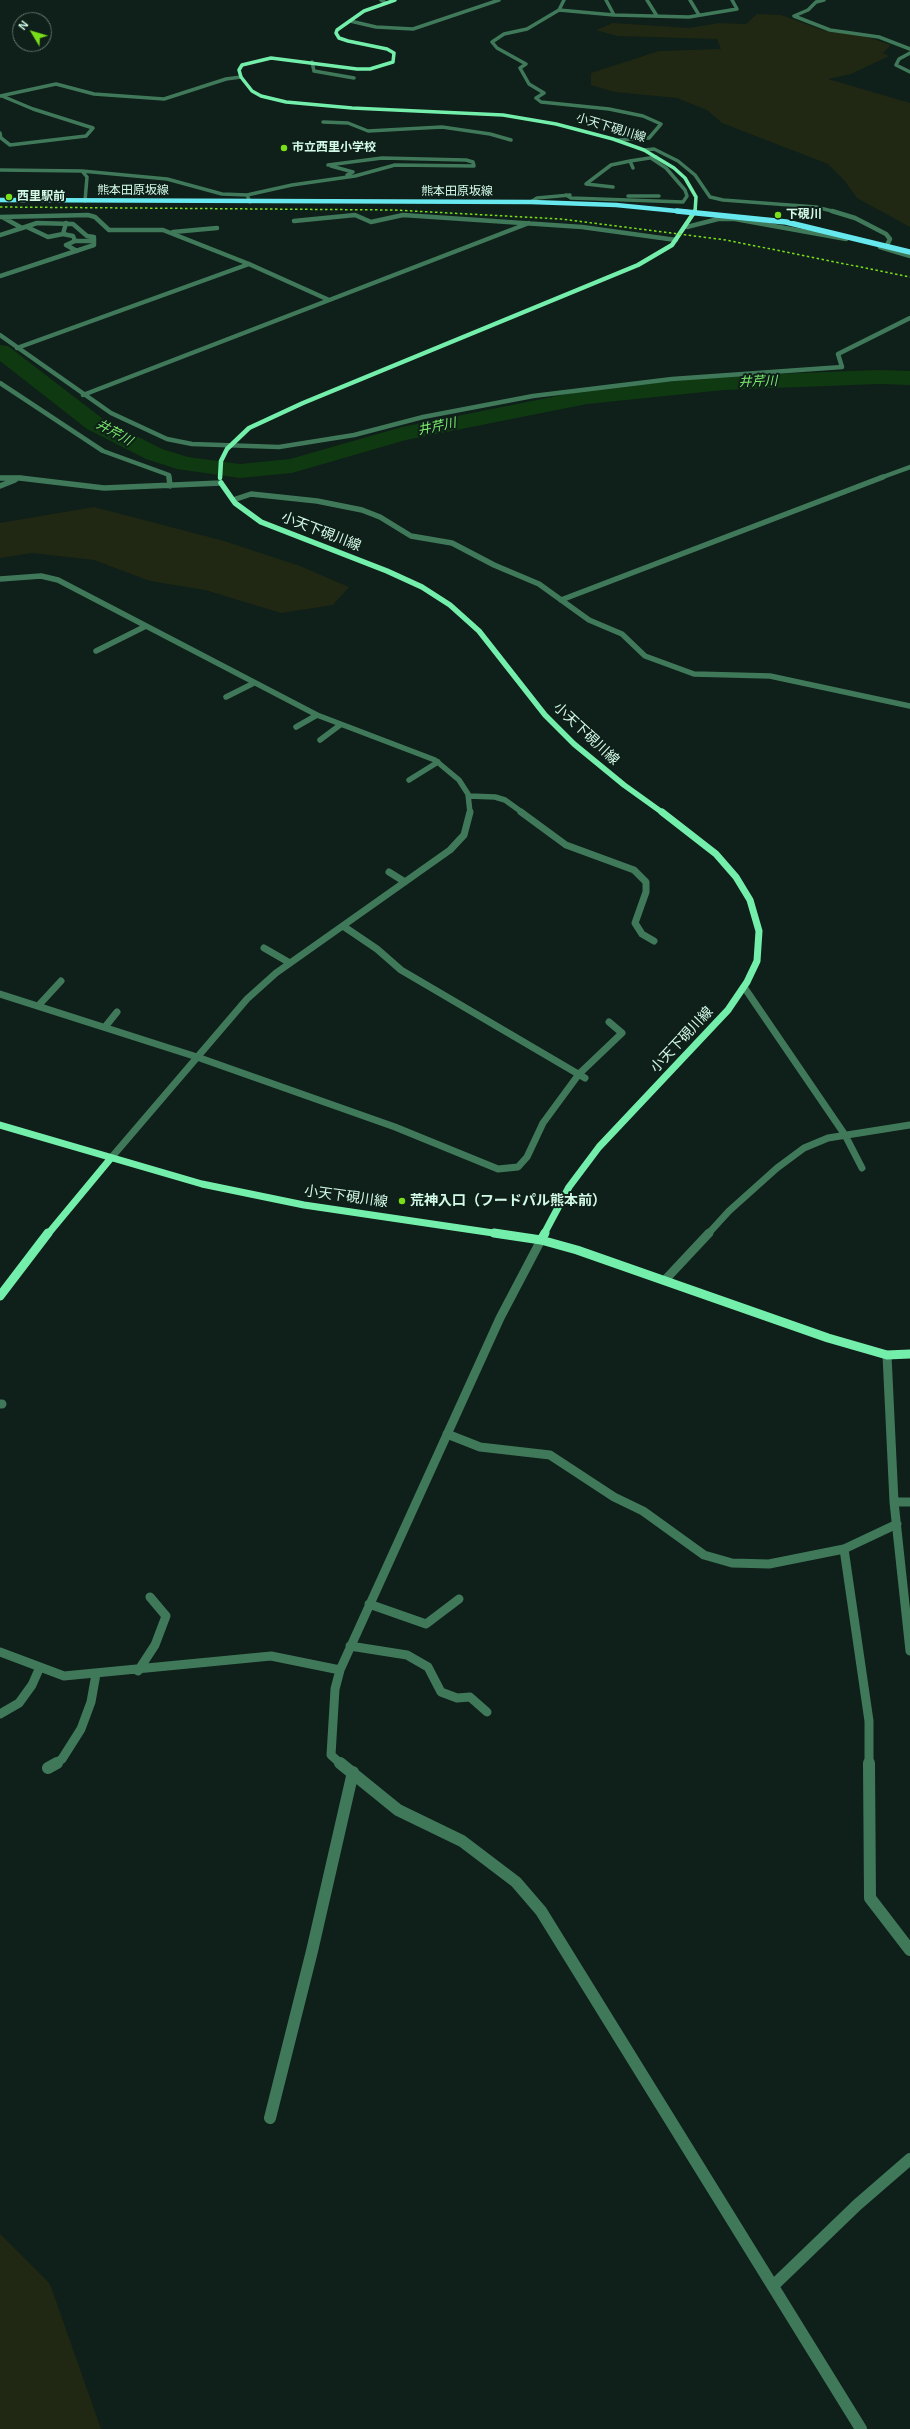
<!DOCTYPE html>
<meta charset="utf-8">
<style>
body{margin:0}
#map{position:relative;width:910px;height:2429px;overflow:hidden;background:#0f1f19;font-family:Helvetica,sans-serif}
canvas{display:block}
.north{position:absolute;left:12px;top:12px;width:40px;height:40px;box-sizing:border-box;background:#0f1f19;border:1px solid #5d776b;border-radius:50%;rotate:308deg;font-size:11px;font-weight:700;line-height:16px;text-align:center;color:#d2fae7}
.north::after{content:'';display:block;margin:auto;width:14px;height:18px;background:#79df19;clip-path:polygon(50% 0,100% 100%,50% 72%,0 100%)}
</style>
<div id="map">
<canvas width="910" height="2429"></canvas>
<div class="north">N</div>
</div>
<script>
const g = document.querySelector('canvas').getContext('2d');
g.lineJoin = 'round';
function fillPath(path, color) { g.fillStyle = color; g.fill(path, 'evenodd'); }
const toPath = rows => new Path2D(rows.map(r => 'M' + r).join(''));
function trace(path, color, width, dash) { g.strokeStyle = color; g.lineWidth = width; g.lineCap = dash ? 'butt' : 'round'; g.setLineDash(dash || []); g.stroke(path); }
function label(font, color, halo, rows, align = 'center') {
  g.font = font + ' Helvetica,"Noto Sans JP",sans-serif'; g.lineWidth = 4; g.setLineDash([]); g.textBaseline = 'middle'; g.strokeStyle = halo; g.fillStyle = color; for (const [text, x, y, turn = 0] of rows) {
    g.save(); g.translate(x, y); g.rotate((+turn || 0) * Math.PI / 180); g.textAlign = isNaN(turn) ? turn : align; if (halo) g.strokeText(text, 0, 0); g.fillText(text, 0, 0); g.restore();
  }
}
fillPath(toPath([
 [757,14,781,15,825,31,864,36,891,45,883,53,889,56,851,74,828,79,910,103,910,227,857,198,844,180,828,164,722,123,707,110,677,98,615,92,591,85,591,73,659,51,721,49,717,39,617,36,596,30,613,23,689,28,719,23,746,24],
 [94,507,224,541,300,566,349,587,333,605,281,613,205,590,150,581,94,560,32,553,0,558,0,523],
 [0,2234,50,2284,101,2429,0,2429]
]), '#202813');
fillPath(toPath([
 [0,345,8,346,103,419,162,449,188,457,240,464,290,459,402,427,587,390,724,376,879,370,910,371,910,385,879,384,724,390,587,404,406,440,292,473,240,478,177,469,146,459,87,429,0,361,0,345]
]), '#0f3911');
trace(toPath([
 [381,0,386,3],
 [564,0,559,10,527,29,504,34,492,42,497,48,526,64,520,68,529,84,544,93,536,98,541,102,609,109,643,116,661,124,649,138,618,140],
 [606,0,614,15],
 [647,0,657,16],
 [690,0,699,15],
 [824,0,816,2,808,10,794,16,830,30,879,37,910,49],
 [559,10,614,15,689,17,737,9,732,0],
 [350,21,376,27,413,29,499,0],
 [910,53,899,59,896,65,910,72],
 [312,62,314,71,354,78],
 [0,96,56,84,94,94,164,99,226,79,241,77],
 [323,122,348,123,368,131,442,127,490,134,511,140],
 [0,133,1,138,10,145,86,136,93,128,33,109,2,96],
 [644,150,654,149,678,161,695,175,710,197,723,200,816,207,836,212],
 [331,166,353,172,347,175],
 [633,168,630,161,656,157],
 [0,170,82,171,87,177,85,201],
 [82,171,167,179,222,194,247,195],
 [613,187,586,184,611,165,630,161],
 [566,195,571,198,683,202,687,196,685,190,666,168,651,158],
 [628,196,659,196],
 [250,202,247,195,292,185,355,176,395,165,474,166,473,162,466,160,382,158,328,165],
 [531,202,537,198,570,195]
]), '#3f795a', 3.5);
trace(toPath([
 [832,211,855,218,886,234,890,239,887,245],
 [0,217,88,215,95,217,109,230,163,230,249,264,329,300],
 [294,221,355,215,371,222,403,215,582,227,676,240],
 [66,223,63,234,73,236,75,241,94,241],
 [27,227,48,237,63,234],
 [687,227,718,219,735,219,846,239],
 [173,232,217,228],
 [0,235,22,228,4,218],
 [75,241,66,245,77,251],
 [880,247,910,256],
 [0,276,94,245,94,237,87,236,73,224,37,223,22,228],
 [0,335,111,413,167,439,192,444,279,447,354,435,423,417,533,396,672,379,842,367,838,354,910,318],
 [17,348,249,264],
 [0,383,103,451,169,475,169,478],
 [83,395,529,223],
 [0,478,22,478],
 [880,478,910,467]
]), '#3f795a', 4.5);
trace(toPath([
 [169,477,170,486],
 [0,478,20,478,104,488,221,483],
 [0,486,15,480],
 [233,500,251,494,317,501,362,510,380,517,411,536,452,543,494,565,539,584,589,620,622,634,645,656,694,674,770,676,910,706],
 [0,579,41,576,58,580,317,715,435,760,459,780,468,794,470,813],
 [561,600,883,477],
 [96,651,146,626],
 [226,697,254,683],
 [296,727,317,715],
 [320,740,340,725],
 [409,780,438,762],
 [469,796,495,797,505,800,523,813]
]), '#3f795a', 5.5);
trace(toPath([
 [521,812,566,845,634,870,646,882,646,892,635,923,642,934,654,941],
 [389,872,405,882],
 [343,926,377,949,401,970,585,1078],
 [264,948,290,963],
 [744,987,845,1135,862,1168],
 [0,994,197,1057,395,1127,498,1169,518,1167,527,1157,543,1123,579,1074,622,1033,609,1022],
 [38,1006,61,981],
 [105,1027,117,1012],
 [111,1158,247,999,276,973,450,850,464,835,470,812],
 [708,1234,729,1211,777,1168,804,1148,828,1138,910,1125]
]), '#3f795a', 7);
trace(toPath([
 [665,1280,709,1233],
 [887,1355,894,1502,910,1502],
 [0,1404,2,1404],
 [447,1434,480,1447,550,1455,614,1497,643,1511,704,1555,732,1563,769,1564,844,1549,897,1524],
 [894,1502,910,1651],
 [844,1549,869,1721,869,1764],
 [369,1604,426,1624,459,1599],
 [350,1646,407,1655,428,1667,441,1692,457,1698,470,1697,487,1712],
 [0,1652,64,1676,271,1656,340,1670],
 [138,1671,155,1645,166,1616,150,1597],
 [0,1714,19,1703,32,1685,40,1667],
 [55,1764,62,1759,81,1729,91,1702,96,1674],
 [341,1764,331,1755,335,1689,340,1670,500,1318,541,1240]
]), '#3f795a', 9);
trace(toPath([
 [340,1763,398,1810,462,1841,516,1882,541,1911,861,2429],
 [869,1763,870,1898,910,1950],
 [48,1768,57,1763],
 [270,2118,312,1951,353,1772],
 [773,2286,857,2205,910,2159]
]), '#3f795a', 12);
trace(toPath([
 [395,0,364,11,337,30,336,33,339,38,348,41,387,49,394,53,393,62,370,69,357,69,271,58,242,65,239,70,241,77,252,91,261,96,286,102,352,108,503,115,556,124,613,139,644,150,674,168,685,178,696,197,695,212]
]), '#74efab', 3.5);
trace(toPath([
 [220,478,221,461,227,449,249,428,303,403,638,265,672,245,695,211]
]), '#74efab', 4.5);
trace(toPath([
 [221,483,235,503,261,522,387,571,422,587,450,605,479,631,545,715,574,744,624,785,663,813]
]), '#74efab', 5.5);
trace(toPath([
 [0,1125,202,1184,304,1205,500,1234],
 [48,1234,111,1158],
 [544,1234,569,1187,599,1147,728,1010,747,982,757,961,759,931,750,900,736,877,716,854,662,812]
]), '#74efab', 7);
trace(toPath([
 [494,1233,541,1240,577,1250,828,1338,887,1355,910,1354],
 [541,1240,545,1233],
 [0,1296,48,1233]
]), '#74efab', 9);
trace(toPath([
 [0,200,531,202,616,205,687,212]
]), '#66e8ee', 4.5);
trace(toPath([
 [677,211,786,222,910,252]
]), '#66e8ee', 5.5);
trace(toPath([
 [0,207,394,210,561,219,726,240,910,277]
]), '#79df19', 1.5, [2.5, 2.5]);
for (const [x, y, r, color] of [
 [284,148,4,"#79df19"],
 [9,197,4,"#79df19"],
 [778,215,4,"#79df19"],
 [402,1201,4,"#79df19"]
]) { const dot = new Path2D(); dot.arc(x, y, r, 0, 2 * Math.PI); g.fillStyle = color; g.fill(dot); trace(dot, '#0f1f19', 1.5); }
label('12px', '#d2fae7', '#0f1f19', [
 ["小天下硯川線",611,128,17],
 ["熊本田原坂線",133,191],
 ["熊本田原坂線",457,192]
]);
label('bold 12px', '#d2fae7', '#0f1f19', [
 ["市立西里小学校",292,148],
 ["西里駅前",17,197],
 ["下硯川",786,215]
], 'left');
label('italic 13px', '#7bee6c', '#0f1f19', [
 ["井芹川",758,382,-2],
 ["井芹川",437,427,-12],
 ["井芹川",114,433,29]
]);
label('14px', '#d2fae7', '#0f1f19', [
 ["小天下硯川線",321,532,21],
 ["小天下硯川線",586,734,43],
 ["小天下硯川線",682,1040,-47],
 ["小天下硯川線",346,1197,8]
]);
label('bold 14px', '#d2fae7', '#0f1f19', [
 ["荒神入口（フードパル熊本前）",410,1201]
], 'left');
</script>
